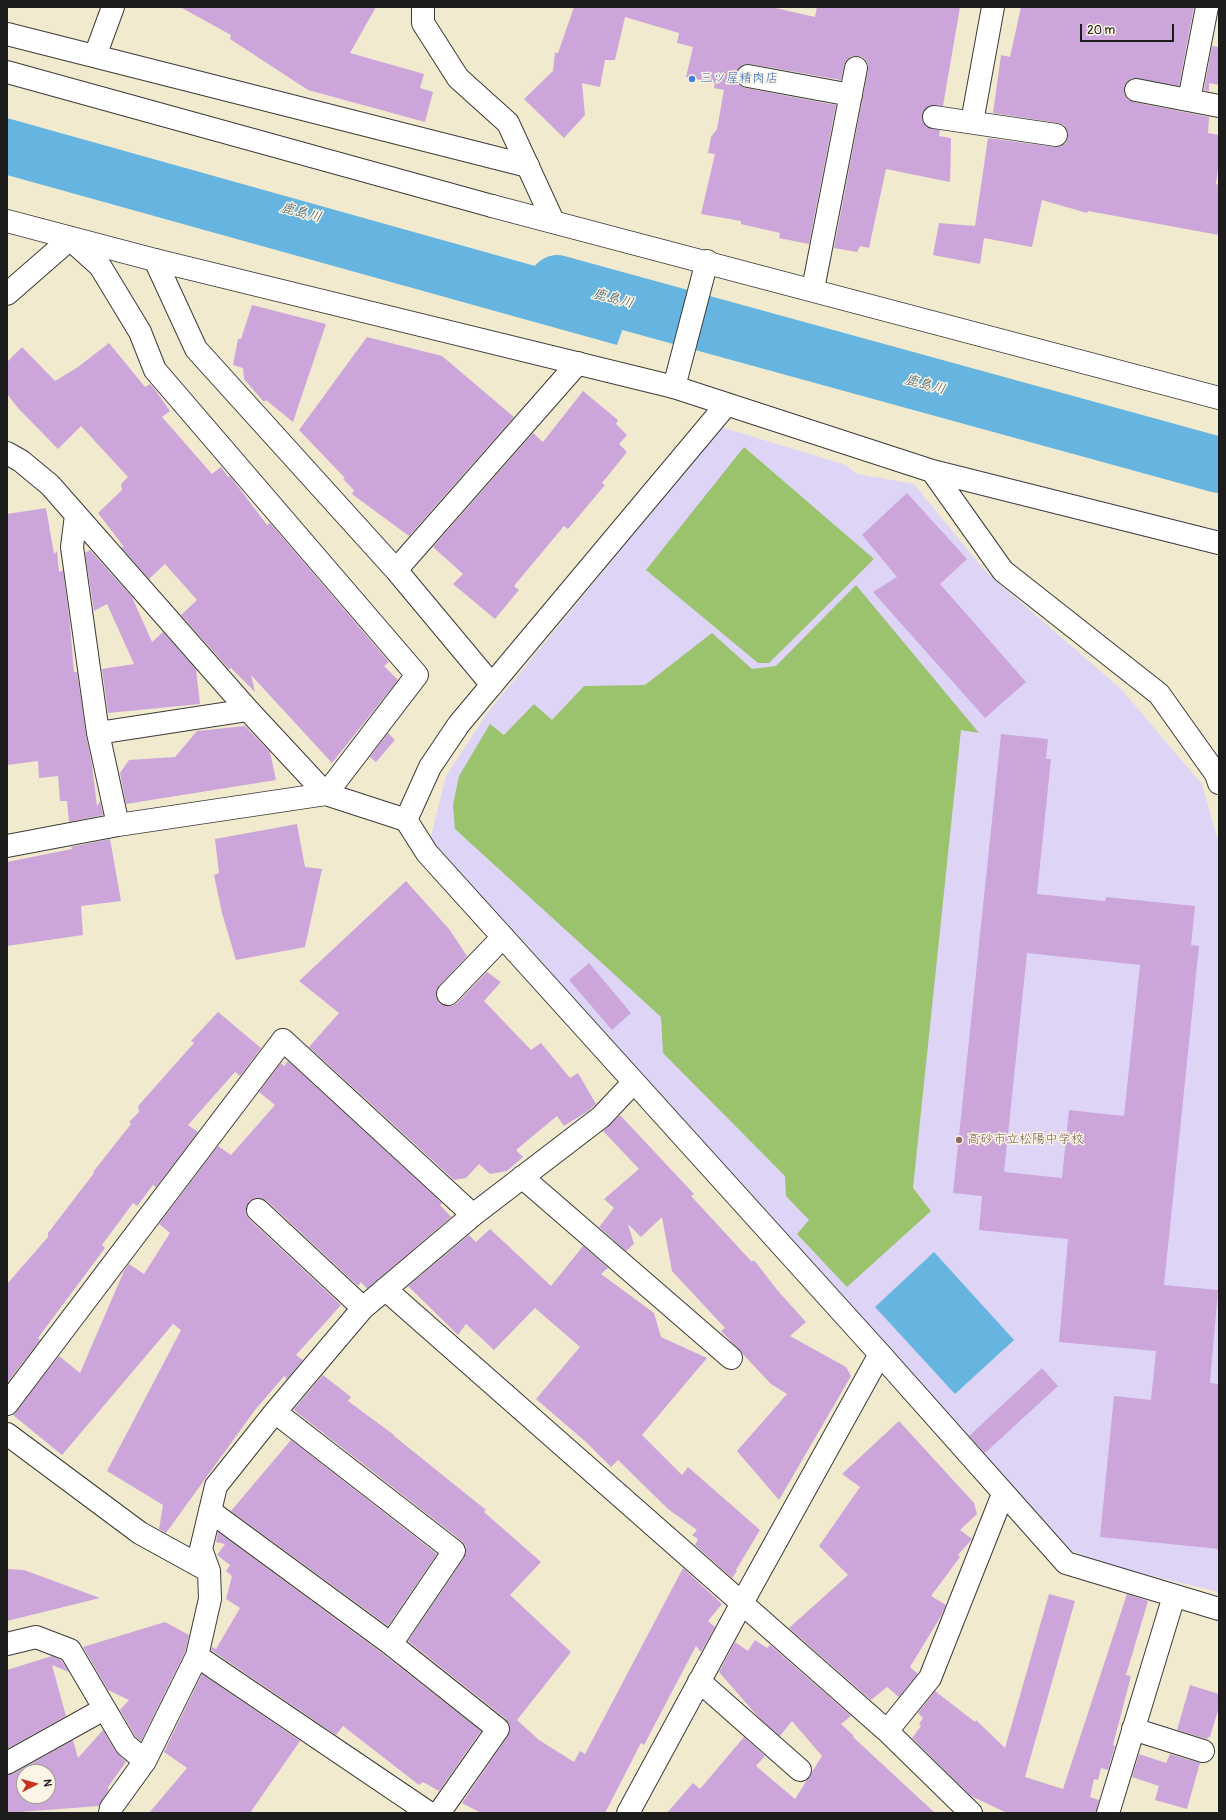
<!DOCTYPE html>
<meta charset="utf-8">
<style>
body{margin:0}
#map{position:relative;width:1226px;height:1820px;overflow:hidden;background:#f1eacf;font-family:Pangolin,sans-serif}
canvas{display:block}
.frame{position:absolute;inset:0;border:8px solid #1c1c1c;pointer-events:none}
.north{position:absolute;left:16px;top:1764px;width:40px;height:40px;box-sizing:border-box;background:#fcf5e5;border:1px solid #a29e95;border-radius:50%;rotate:84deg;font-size:11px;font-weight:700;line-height:16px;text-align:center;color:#1c1c1c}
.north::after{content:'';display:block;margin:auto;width:14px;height:18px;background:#c8321e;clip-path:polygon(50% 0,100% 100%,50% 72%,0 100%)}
.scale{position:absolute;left:1080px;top:24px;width:94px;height:18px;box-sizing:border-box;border:2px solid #1c1c1c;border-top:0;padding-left:5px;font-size:12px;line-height:14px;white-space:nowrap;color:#1c1c1c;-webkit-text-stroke:3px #fcf5e5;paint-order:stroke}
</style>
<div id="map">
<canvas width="1226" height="1820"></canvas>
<div class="frame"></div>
<div class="north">N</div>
<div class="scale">20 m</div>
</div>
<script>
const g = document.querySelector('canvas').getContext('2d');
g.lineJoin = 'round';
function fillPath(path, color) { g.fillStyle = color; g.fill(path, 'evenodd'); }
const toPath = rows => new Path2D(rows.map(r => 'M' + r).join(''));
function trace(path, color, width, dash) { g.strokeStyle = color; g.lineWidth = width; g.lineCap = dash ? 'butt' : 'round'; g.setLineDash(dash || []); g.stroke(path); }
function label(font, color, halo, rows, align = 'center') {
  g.font = font + ' Pangolin,"Klee One",sans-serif'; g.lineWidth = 3; g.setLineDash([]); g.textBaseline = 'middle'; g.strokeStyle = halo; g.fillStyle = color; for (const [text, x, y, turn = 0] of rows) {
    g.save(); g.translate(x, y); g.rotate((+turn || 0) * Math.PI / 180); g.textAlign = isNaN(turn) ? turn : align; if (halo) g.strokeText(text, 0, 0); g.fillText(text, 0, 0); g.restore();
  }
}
fillPath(toPath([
 [721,427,846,465,857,474,914,484,986,572,1121,689,1202,784,1219,844,1219,1592,1102,1564,1071,1550,429,844,446,776,488,712]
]), '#ded5f6');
fillPath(toPath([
 [744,447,874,559,769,663,758,663,646,570],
 [856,585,979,733,961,730,913,1188,931,1211,847,1287,797,1234,809,1220,786,1196,785,1176,663,1053,661,1017,455,829,453,805,459,776,490,724,504,735,534,704,552,720,584,686,645,685,712,633,752,669,776,666]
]), '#9bc26d');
fillPath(toPath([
 [7,118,635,294,617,345,7,175],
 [934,1252,1014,1340,955,1394,875,1307]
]), '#66b5e0');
trace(toPath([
 [557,283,1219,465]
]), '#66b5e0', 56);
fillPath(toPath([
 [180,7,376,7,350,53,424,74,420,88,433,92,425,122,308,90,230,39,231,35],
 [574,7,771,7,815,17,817,7,960,7,943,106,929,106,924,110,922,116,923,122,927,127,940,130,939,136,951,138,950,182,886,169,869,248,860,246,857,252,834,248,868,70,868,64,864,58,859,56,852,56,846,60,844,65,841,80,750,64,744,64,739,68,736,74,736,81,740,85,745,88,836,105,809,244,779,238,780,233,741,224,741,221,701,214,715,154,708,153,711,137,717,129,724,90,714,88,715,83,686,77,693,47,677,43,679,33,625,17,615,60,605,60,600,87,582,83,585,115,564,138,524,99,553,71,555,53,558,53],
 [1021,7,1194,7,1179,86,1132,78,1126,82,1124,88,1124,94,1128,99,1134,102,1209,117,1208,133,1219,135,1219,162,1216,184,1219,185,1219,235,1088,211,1087,213,1042,200,1032,247,984,238,980,264,933,255,939,223,975,226,988,138,1055,147,1060,147,1066,143,1068,137,1067,130,1064,125,1058,123,993,113,1001,55,1010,57],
 [1212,46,1219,47,1219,85,1209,83,1209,91,1204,90],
 [252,305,326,324,293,422,266,400,264,402,244,379,243,368,233,365,238,339,241,339],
 [367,337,442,356,514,417,409,536,352,494,354,490,343,479,345,478,299,430],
 [109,343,145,387,150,384,153,387,170,411,162,417,212,474,221,467,228,477,230,476,267,525,270,523,389,662,384,666,398,680,332,763,251,675,255,692,231,668,229,669,181,615,197,600,165,564,149,579,121,547,124,547,98,513,122,490,121,484,128,477,81,426,58,449,18,408,7,394,7,362,22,347,55,381,78,367],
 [583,391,618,420,616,424,627,435,619,444,627,452,602,483,605,485,568,529,564,526,514,586,519,590,495,619,453,584,463,574,433,547,533,433,543,442],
 [907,493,967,559,940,584,1026,682,985,718,873,592,897,577,862,535],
 [46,508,54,554,57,551,59,572,63,570,70,624,74,672,77,672,86,735,92,765,97,806,100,801,103,815,69,822,67,801,60,801,58,776,39,778,38,761,7,765,7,514],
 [90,550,132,597,152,642,163,632,196,669,200,704,108,713,102,669,134,664,107,604,94,611,85,553],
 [245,726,270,752,276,780,126,804,120,773,129,760,175,757,197,731],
 [388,733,395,740,376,762,370,757],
 [1001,734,1048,739,1046,759,1051,759,1037,894,1105,901,1106,897,1195,906,1191,945,1199,946,1164,1285,1218,1290,1210,1383,1219,1384,1219,1549,1100,1537,1114,1396,1151,1400,1156,1351,1059,1342,1068,1239,979,1230,982,1196,953,1193],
 [1027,953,1140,965,1124,1116,1069,1110,1062,1178,1004,1172],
 [297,824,305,867,322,869,305,947,236,960,222,913,214,875,219,873,215,839],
 [110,839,121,901,81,906,83,935,7,946,7,862,72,849,71,847],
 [406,881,449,929,467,956,439,986,436,991,436,997,439,1003,445,1006,452,1006,457,1003,487,972,501,982,484,1001,531,1050,541,1043,570,1078,578,1073,596,1104,588,1111,564,1126,557,1116,516,1150,523,1157,507,1171,490,1174,479,1164,466,1178,454,1180,309,1047,339,1013,299,981],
 [589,963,631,1013,612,1030,569,980],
 [218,1012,261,1048,240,1076,235,1072,188,1125,198,1132,156,1187,153,1185,137,1206,133,1203,102,1245,105,1248,38,1338,40,1340,7,1383,7,1284,48,1237,48,1233,94,1173,93,1172,131,1124,129,1122,139,1112,138,1106,194,1043,191,1041],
 [288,1061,442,1203,440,1205,451,1217,367,1289,361,1282,358,1286,267,1201,261,1198,255,1198,249,1202,246,1208,246,1213,249,1219,341,1305,296,1355,303,1360,286,1380,285,1375,255,1410,166,1533,159,1529,163,1505,107,1471,181,1330,173,1324,62,1455,13,1415,59,1356,80,1373,124,1271,129,1264,144,1274,170,1233,159,1224,218,1146,231,1155,275,1105,259,1092,281,1063,284,1066],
 [620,1115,694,1194,691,1196,752,1262,754,1260,778,1291,806,1322,790,1336,846,1367,851,1376,779,1500,737,1451,787,1394,771,1384,721,1331,725,1328,672,1271,662,1217,641,1237,628,1224,634,1244,626,1251,599,1227,614,1208,604,1199,639,1169,603,1131],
 [490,1229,551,1286,583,1246,608,1268,601,1274,654,1313,661,1337,707,1358,642,1435,682,1475,688,1467,760,1530,736,1570,737,1571,732,1578,695,1545,698,1539,692,1535,697,1530,668,1509,618,1460,611,1467,586,1442,536,1399,580,1347,535,1308,494,1350,466,1324,458,1335,408,1286,469,1235,476,1242],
 [1042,1368,1058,1386,985,1453,969,1436],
 [323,1375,351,1397,348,1401,394,1435,394,1436,486,1510,484,1512,541,1562,510,1595,571,1652,517,1720,539,1740,574,1762,580,1751,585,1754,683,1568,722,1604,708,1621,715,1627,701,1652,696,1646,644,1745,641,1743,605,1813,481,1813,462,1803,508,1736,510,1731,510,1725,506,1719,408,1641,464,1558,466,1553,466,1546,462,1541,295,1411,294,1409],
 [899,1421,974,1503,977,1514,960,1530,972,1539,958,1555,960,1557,931,1596,946,1605,941,1616,910,1667,918,1674,899,1697,887,1687,871,1700,789,1628,848,1575,819,1546,860,1487,842,1474],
 [291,1440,437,1554,388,1626,231,1511],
 [218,1532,383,1654,481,1731,439,1791,423,1782,419,1785,343,1726,336,1735,211,1650,212,1647,216,1649,240,1608,226,1599,232,1576,226,1571,230,1565,217,1555,225,1544,216,1542],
 [7,1569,24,1570,100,1598,7,1621],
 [1049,1594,1075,1601,1025,1777,1063,1789,1127,1594,1148,1601,1126,1675,1131,1676,1113,1745,1115,1746,1108,1770,1101,1768,1098,1780,1094,1779,1090,1797,1099,1800,1096,1813,1007,1813,971,1796,912,1738,921,1726,919,1724,923,1718,918,1713,935,1691,975,1722,976,1720,1005,1748],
 [165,1622,189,1635,185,1652,141,1741,136,1737,120,1710,129,1700,108,1690,83,1647],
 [755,1640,767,1648,770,1645,851,1716,841,1724,854,1736,853,1737,935,1813,667,1813,693,1783,700,1789,744,1737,765,1756,756,1766,795,1799,822,1756,792,1721,780,1736,760,1719,719,1672,735,1642,748,1651],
 [52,1656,61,1660,69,1672,52,1665,66,1716,7,1749,7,1670],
 [202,1674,300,1741,250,1813,149,1813,187,1768,164,1752],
 [1190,1685,1219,1694,1219,1707,1210,1737,1208,1737,1207,1739,1177,1730],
 [103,1730,115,1751,126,1762,108,1787,108,1791,99,1806,7,1813,7,1775,13,1774,73,1740,78,1758],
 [24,1772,48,1772,48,1796,24,1796],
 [1139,1754,1166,1763,1170,1754,1200,1763,1187,1809,1155,1800,1159,1786,1132,1777]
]), '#cca6da');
const minor = toPath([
 [423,7,423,23,458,78,508,123,553,221],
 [95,56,113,7],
 [7,72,492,206],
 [748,76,851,95],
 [1136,90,1219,106],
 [1189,100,1207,7],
 [934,117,1056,135],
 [972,122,993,7],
 [155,260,196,349,396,570,492,685],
 [707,261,674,387,932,471,1219,543],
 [813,289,856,68],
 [7,294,70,239,100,266,140,332,155,370,417,675,326,794,248,710,50,485,21,461,7,453],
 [932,471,1003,571,1159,694,1216,774,1219,783],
 [76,515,72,547,98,733,118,825],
 [396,570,578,363],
 [98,733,248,710],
 [406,820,430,767,459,724,727,404],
 [7,846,118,825,326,794,406,820,427,853,880,1354,1066,1563,1219,1609],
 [448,994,503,937],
 [522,1177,731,1358],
 [258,1210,363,1308],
 [385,1289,887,1731,971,1813],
 [7,1404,283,1040,473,1215],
 [275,1412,454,1551,391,1644],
 [7,1434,140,1533,209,1571],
 [210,1511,391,1644,498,1729,439,1813],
 [7,1644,36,1637,70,1650,126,1745,145,1761],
 [197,1656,429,1813],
 [699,1681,800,1770],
 [1133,1729,1203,1751],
 [887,1731,930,1678,1003,1494],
 [7,1763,104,1709],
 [110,1813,111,1808,145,1761,197,1656,210,1599,209,1571,201,1549,216,1486,275,1412,363,1308,473,1215,601,1117,633,1083],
 [628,1813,742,1603,880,1354],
 [1108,1813,1174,1596]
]);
const tertiary = toPath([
 [7,34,528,166],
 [492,206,1219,398],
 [7,221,155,260,674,387]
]);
trace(minor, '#3c3b37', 24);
trace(tertiary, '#3c3b37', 24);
trace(minor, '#fff', 22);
trace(tertiary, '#fff', 22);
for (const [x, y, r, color] of [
 [692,79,4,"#3f7fe0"],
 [959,1140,4,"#8d6e63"]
]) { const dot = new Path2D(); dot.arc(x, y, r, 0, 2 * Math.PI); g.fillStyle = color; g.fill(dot); trace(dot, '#fcf5e5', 1.5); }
label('13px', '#366cbe', '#fcf5e5', [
 ["三ツ屋精肉店",700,79]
], 'left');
label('13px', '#785e54', '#fcf5e5', [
 ["高砂市立松陽中学校",967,1140]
], 'left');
label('italic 14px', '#3a596a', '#fcf5e5', [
 ["鹿島川",301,213,15],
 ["鹿島川",613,299,15],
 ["鹿島川",925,385,15]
]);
</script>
